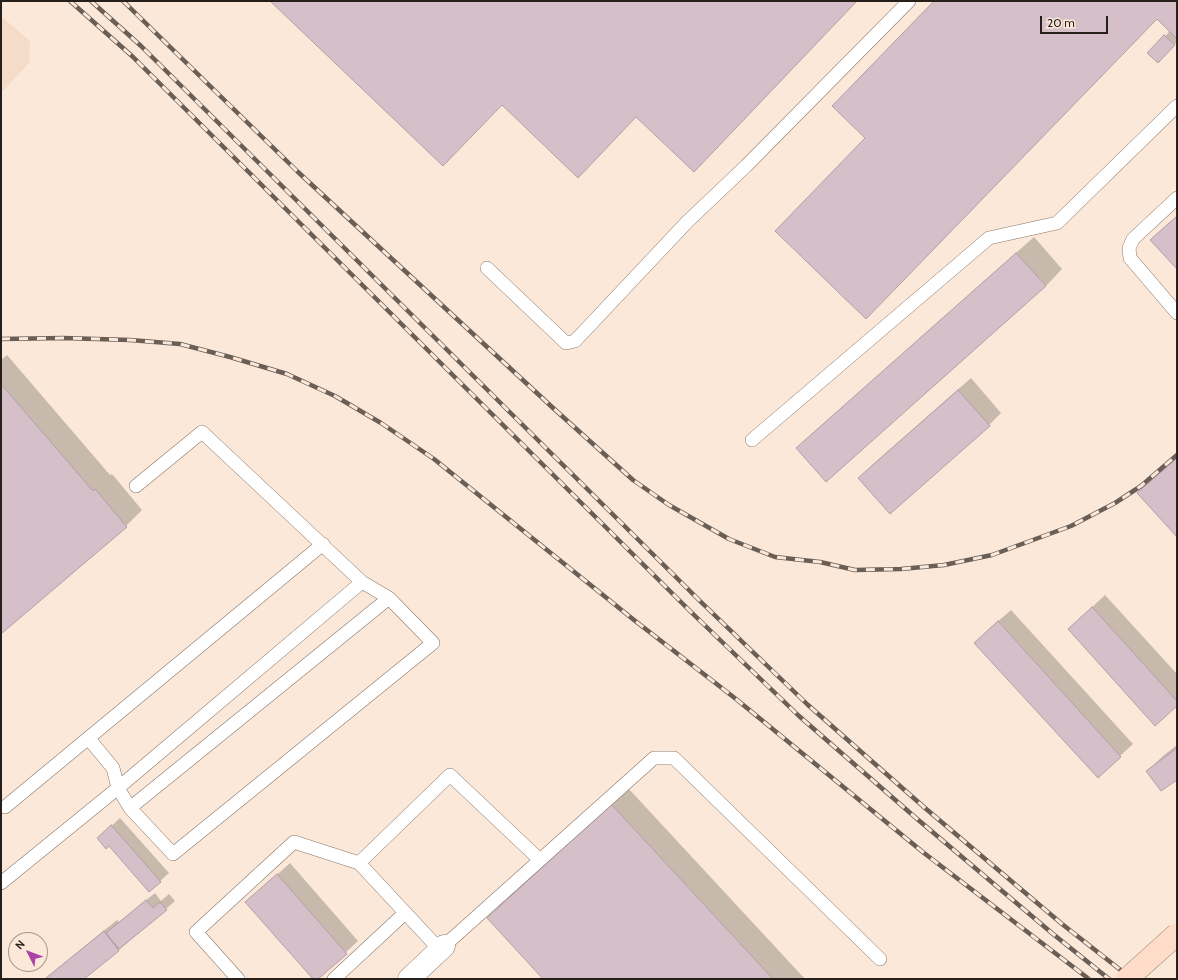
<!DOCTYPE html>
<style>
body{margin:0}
#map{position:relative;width:1178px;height:980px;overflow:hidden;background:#fbe8d9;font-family:Cabin,sans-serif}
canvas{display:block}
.frame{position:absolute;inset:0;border:2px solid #261f1a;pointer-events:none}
.north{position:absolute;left:8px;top:932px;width:40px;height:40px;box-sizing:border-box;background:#fbe8d9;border:1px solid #a6988d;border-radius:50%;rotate:312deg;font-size:11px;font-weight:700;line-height:16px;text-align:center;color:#261f1a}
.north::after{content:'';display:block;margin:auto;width:14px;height:18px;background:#ab42a5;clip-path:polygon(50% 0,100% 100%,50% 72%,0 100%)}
.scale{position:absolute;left:1040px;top:16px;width:68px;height:18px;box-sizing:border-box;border:2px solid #261f1a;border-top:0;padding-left:5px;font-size:12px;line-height:14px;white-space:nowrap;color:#261f1a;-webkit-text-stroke:3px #fbe8d9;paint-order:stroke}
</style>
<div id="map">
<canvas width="1178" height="980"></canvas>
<div class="frame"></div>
<div class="north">N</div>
<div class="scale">20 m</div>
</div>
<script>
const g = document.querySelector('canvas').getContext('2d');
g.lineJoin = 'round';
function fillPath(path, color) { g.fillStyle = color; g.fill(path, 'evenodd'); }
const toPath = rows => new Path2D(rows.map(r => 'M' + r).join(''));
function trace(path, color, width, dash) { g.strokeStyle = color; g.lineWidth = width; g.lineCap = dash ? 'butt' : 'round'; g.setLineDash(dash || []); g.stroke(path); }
fillPath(toPath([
 [1,16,30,41,29,63,1,93]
]), '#f5dcc8');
fillPath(toPath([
 [935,1,1177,1,1177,42,1162,58,1149,53,1170,31,1157,18,867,138],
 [1034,237,1062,269,1046,286,798,448,814,432],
 [7,355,110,475,112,474,142,510,126,526,1,633,1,360],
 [971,378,1001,413,989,425,860,478,872,465],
 [1177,457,1177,536,1139,493],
 [1105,595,1177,674,1177,704,1069,629],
 [1011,610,1133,744,1120,756,988,630],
 [1177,745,1177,778,1147,771,1164,755],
 [628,788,805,979,545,979,505,902],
 [120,818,169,873,150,890,107,830],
 [290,863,358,941,317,979,314,979,247,902],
 [155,893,161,901,169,894,175,901,119,950,83,979,44,979,117,920,119,922]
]), '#0003');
const building = toPath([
 [270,1,857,1,694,172,636,117,578,178,502,105,443,166,270,1],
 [934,1,1177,1,1177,39,1157,19,866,319,775,231,865,138,832,106,934,1],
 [1164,35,1175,45,1158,63,1147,53,1164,35],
 [1177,216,1177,269,1150,240,1177,216],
 [1016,253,1046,286,826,482,796,448,1016,253],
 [1,384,93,491,95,489,127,527,1,634,1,384],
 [958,390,990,426,890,514,858,478,958,390],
 [1177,458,1177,537,1137,493,1177,458],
 [1092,607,1177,701,1177,706,1155,726,1068,629,1092,607],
 [998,621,1121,757,1098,778,974,643,998,621],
 [1177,748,1177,780,1161,791,1146,771,1177,748],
 [611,804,773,979,543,979,487,918,611,804],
 [111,825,161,882,149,892,109,846,106,849,97,838,111,825],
 [277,874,347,954,318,979,313,979,245,902,277,874],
 [146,900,153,908,160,902,167,910,119,949,106,933,146,900],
 [104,931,119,951,84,979,45,979,104,931]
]);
fillPath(building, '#d5bfc9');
trace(building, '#b39ea8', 1);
const lane = toPath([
 [1177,198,1133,239,1129,248,1130,258,1177,313],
 [487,268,566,343,575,341,687,222,746,166,909,1],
 [752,440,989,238,1057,223,1177,106],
 [89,739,113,768,118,788,130,808,173,854,433,643,389,598,362,582],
 [5,807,323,544],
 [130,808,389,598],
 [359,863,450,775,540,860],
 [1,883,118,788,362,582,202,432,136,486],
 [444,946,654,758,674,758,880,959],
 [238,979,196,932,294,842,359,863,440,950],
 [334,979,405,913]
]);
const street = toPath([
 [409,979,444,946]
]);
trace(lane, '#88776a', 14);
trace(street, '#88776a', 23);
trace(lane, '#fff', 13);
trace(street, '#fff', 22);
const rail = toPath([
 [70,1,132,56,692,613,799,716,916,818,1053,934,1109,979],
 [91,1,141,46,702,603,808,705,925,808,1062,924,1132,979],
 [123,1,298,172,552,407,633,480,669,505,729,539,775,557,820,562,855,570,901,569,944,565,992,555,1071,526,1115,503,1141,486,1177,455],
 [1,339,63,338,130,340,180,344,230,357,287,374,335,396,381,423,434,459,634,620,736,699,924,853,1089,979]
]);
trace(rail, '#6a5f57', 4.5);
trace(rail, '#fbe8d9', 3, [9]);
const secondaryBridge = toPath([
 [1127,979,1177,934]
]);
trace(secondaryBridge, '#88776a', 23, []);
trace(secondaryBridge, '#ffdcc7', 22);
</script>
